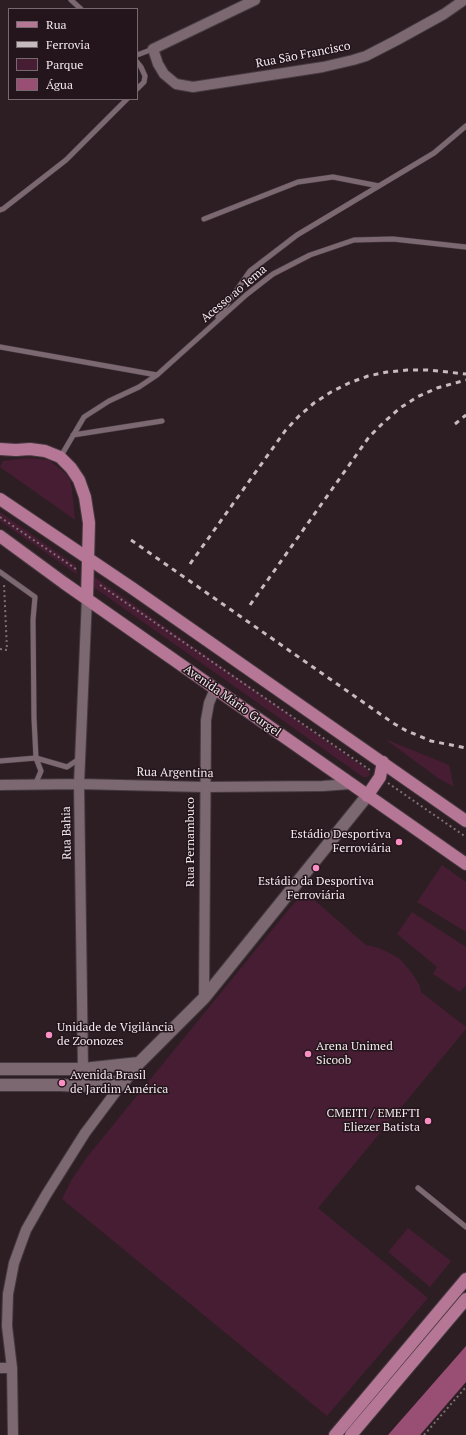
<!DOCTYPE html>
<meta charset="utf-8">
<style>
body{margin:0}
#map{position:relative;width:466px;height:1435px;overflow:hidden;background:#2d1e24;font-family:"PT Serif",serif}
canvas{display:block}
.legend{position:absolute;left:8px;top:8px;width:130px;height:92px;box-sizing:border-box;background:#23151b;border:1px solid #766a6f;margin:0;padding:5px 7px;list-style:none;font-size:12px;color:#f3e9ed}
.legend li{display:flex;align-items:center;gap:8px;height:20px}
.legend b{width:20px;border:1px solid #766a6f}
</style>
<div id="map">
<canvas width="466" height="1435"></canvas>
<ul class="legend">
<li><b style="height:5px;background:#b67695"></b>Rua</li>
<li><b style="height:5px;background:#c6bbbf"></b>Ferrovia</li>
<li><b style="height:11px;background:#461d32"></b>Parque</li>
<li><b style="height:11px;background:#994f73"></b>Água</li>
</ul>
</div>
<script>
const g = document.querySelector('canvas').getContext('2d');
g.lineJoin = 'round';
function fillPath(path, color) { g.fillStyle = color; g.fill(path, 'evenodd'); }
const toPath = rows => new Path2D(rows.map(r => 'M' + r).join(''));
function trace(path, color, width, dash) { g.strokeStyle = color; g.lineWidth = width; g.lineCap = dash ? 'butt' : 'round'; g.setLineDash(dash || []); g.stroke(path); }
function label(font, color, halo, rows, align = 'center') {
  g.font = font + ' "PT Serif",serif'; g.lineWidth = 3; g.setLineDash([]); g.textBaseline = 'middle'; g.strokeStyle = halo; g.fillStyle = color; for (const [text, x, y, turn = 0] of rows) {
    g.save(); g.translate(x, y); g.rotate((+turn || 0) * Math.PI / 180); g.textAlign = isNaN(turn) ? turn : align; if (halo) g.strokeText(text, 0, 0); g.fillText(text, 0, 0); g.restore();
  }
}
fillPath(toPath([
 [28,458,49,460,65,473,70,480,72,489,75,520,0,467,3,461],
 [0,512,75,565,78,575,0,521],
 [93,576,368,770,370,774,369,776,367,777,363,777,92,586],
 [385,739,449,765,454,787,438,778],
 [442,865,466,882,466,932,417,902],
 [305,892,366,945,375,947,386,951,400,959,412,973,420,986,421,992,466,1027,466,1029,318,1208,428,1298,327,1416,62,1199,72,1179,87,1157,289,909],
 [412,912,466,947,466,985,460,992,433,974,437,967,397,934],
 [408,1228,451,1261,430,1287,388,1252]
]), '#461d32');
fillPath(toPath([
 [466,1346,466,1382,420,1435,388,1435]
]), '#994f73');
const lane = toPath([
 [71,0,81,9],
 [137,55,153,49],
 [137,62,141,67,145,76,144,82,137,89],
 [0,210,3,209,66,160,127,99],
 [204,219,298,182,333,177,379,186],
 [218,317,250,271,297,235,434,153,466,126],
 [0,347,157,375],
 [73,435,162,421],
 [61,456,84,417,109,401,139,387,157,375,246,295,273,274,310,255,354,240,393,239,466,247],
 [0,572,35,597,33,620,34,718,36,758,41,771,35,785],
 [0,761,36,758,67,767,79,759],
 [418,1188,466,1227]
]);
const street = toPath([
 [255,0,153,49,158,64,164,74,176,84,193,87,323,67,353,60,366,56,397,40,444,14,464,0],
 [0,785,79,784,204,787,323,786,350,784],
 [204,998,206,720,209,703,215,689],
 [82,1086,83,1069,79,784,87,598],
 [0,1368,12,1368],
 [13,1435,12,1368,7,1326,8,1294,14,1263,26,1230,46,1195,85,1133,124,1081]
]);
const secondary = toPath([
 [0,1069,83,1069,139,1063],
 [0,1085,60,1085,82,1086,124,1081,139,1063,204,998,367,796]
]);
const primary = toPath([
 [0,449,16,450,30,449,45,451,60,457,71,468,79,480,85,497,89,523,87,598],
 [0,499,132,588,466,821],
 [0,536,64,583,466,864],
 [367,796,380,777,383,762],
 [335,1435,466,1279],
 [351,1435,466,1299]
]);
trace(lane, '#453a3f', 6);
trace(street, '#453a3f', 12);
trace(secondary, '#453a3f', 14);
trace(primary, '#453a3f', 14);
trace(toPath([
 [0,517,76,569],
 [100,585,370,770],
 [0,649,7,650,4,584],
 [388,783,466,837],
 [424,1435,466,1387]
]), '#7d7075', 2, [2, 3]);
trace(lane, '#7b6870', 5);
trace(street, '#7b6870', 10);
trace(secondary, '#7b6870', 12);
trace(primary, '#b67695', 12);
trace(toPath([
 [455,424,466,415],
 [131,540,393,723,405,730,431,741,466,748],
 [190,564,285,431,299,416,314,403,331,392,349,383,368,376,387,372,407,370,428,370,466,374],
 [250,605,369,437,384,422,400,408,417,397,437,388,466,380]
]), '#c6bbbf', 3, [5, 5]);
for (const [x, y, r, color] of [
 [399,842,4,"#fb8fc3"],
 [316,868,4,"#fb8fc3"],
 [49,1035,4,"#fb8fc3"],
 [308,1054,4,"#fb8fc3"],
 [62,1083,4,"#fb8fc3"],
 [428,1121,4,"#fb8fc3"]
]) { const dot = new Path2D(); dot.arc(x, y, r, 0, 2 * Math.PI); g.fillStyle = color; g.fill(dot); trace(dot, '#23151b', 1.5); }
label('12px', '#f3e9ed', '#23151b', [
 ["Rua São Francisco",303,55,-11],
 ["Acesso ao Iema",234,294,-40],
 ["Avenida Mário Gurgel",232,701,35],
 ["Rua Argentina",175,773,1],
 ["Rua Bahia",67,833,-91],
 ["Rua Pernambuco",191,842,-90]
]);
label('12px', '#f3e9ed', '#23151b', [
 ["Estádio Desportiva",391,835,"right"],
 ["Ferroviária",391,849,"right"],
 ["Estádio da Desportiva",316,882,"center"],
 ["Ferroviária",316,896,"center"],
 ["Unidade de Vigilância",57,1028],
 ["de Zoonozes",57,1042],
 ["Arena Unimed",316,1047],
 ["Sicoob",316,1061],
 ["Avenida Brasil",70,1076],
 ["de Jardim América",70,1090],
 ["CMEITI / EMEFTI",420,1114,"right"],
 ["Eliezer Batista",420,1128,"right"]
], 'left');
</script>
